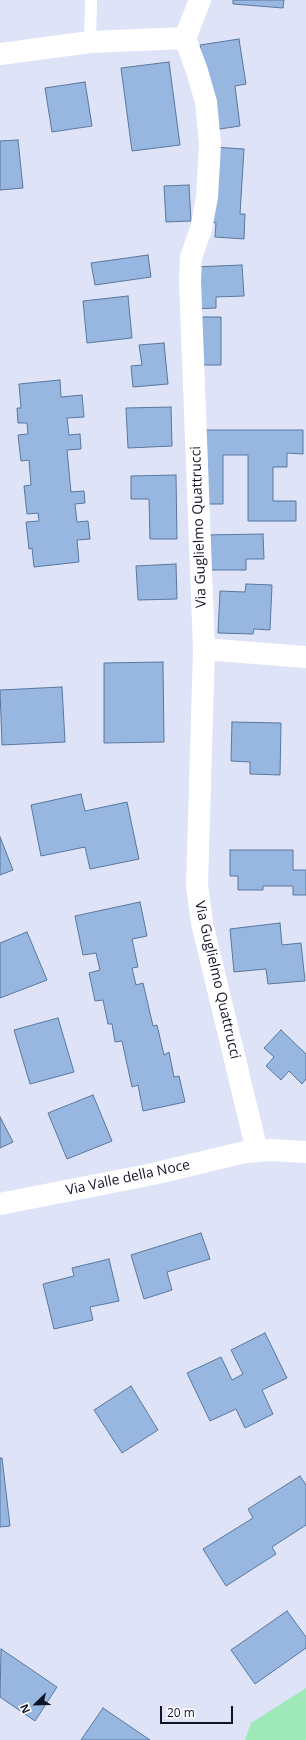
<!DOCTYPE html>
<style>
body{margin:0}
#map{position:relative;width:306px;height:1740px;overflow:hidden;background:#dee3f7;font-family:"Open Sans",sans-serif}
canvas{display:block}
.north{position:absolute;left:16px;top:1684px;width:40px;height:40px;-webkit-text-stroke:3px #fff;paint-order:stroke;rotate:247deg;font-size:11px;font-weight:700;line-height:16px;text-align:center;color:#111426}
.north::after{content:'';display:block;margin:auto;width:14px;height:18px;background:#111426;clip-path:polygon(50% 0,100% 100%,50% 72%,0 100%)}
.scale{position:absolute;left:160px;top:1706px;width:73px;height:18px;box-sizing:border-box;border:2px solid #111426;border-top:0;padding-left:5px;font-size:12px;line-height:14px;white-space:nowrap;color:#111426;-webkit-text-stroke:3px #fff;paint-order:stroke}
</style>
<div id="map">
<canvas width="306" height="1740"></canvas>
<div class="north">N</div>
<div class="scale">20 m</div>
</div>
<script>
const g = document.querySelector('canvas').getContext('2d');
g.lineJoin = 'round';
function fillPath(path, color) { g.fillStyle = color; g.fill(path, 'evenodd'); }
const toPath = rows => new Path2D(rows.map(r => 'M' + r).join(''));
function trace(path, color, width, dash) { g.strokeStyle = color; g.lineWidth = width; g.lineCap = dash ? 'butt' : 'round'; g.setLineDash(dash || []); g.stroke(path); }
function label(font, color, halo, rows, align = 'center') {
  g.font = font + ' "Open Sans",sans-serif'; g.lineWidth = 3; g.setLineDash([]); g.textBaseline = 'middle'; g.strokeStyle = halo; g.fillStyle = color; for (const [text, x, y, turn = 0] of rows) {
    g.save(); g.translate(x, y); g.rotate((+turn || 0) * Math.PI / 180); g.textAlign = isNaN(turn) ? turn : align; if (halo) g.strokeText(text, 0, 0); g.fillText(text, 0, 0); g.restore();
  }
}
fillPath(toPath([
 [306,1688,306,1740,245,1740,251,1723]
]), '#9fe9b9');
const building = toPath([
 [233,0,284,0,283,8,233,4,233,0],
 [239,39,246,84,235,86,240,126,213,130,200,45,239,39],
 [169,62,180,145,132,151,121,68,169,62],
 [85,82,92,126,52,132,45,88,85,82],
 [18,140,23,188,0,190,0,141,18,140],
 [214,147,244,149,240,214,245,214,244,239,215,237,216,223,212,222,214,147],
 [189,185,191,221,166,222,164,186,189,185],
 [148,255,151,277,95,285,91,263,148,255],
 [242,265,244,296,216,297,216,308,194,309,193,267,242,265],
 [128,296,132,338,87,343,83,301,128,296],
 [195,317,221,317,221,365,195,365,195,317],
 [164,343,168,384,133,387,131,366,142,365,139,345,164,343],
 [60,380,61,397,82,395,84,417,67,418,69,435,80,434,81,449,67,450,71,492,84,491,85,503,75,504,77,522,88,521,90,539,77,540,79,562,34,567,32,548,29,549,26,522,39,521,38,513,27,514,24,486,31,485,29,460,21,461,18,435,28,434,27,423,18,423,17,408,21,408,19,384,60,380],
 [171,407,172,446,128,448,126,408,171,407],
 [200,430,303,430,303,454,287,453,287,467,273,467,273,501,296,501,296,521,248,521,248,455,223,455,223,504,200,504,200,430],
 [176,475,177,539,150,539,149,499,131,499,131,476,176,475],
 [263,534,264,559,246,559,246,570,205,570,204,535,263,534],
 [176,564,177,599,138,600,136,566,176,564],
 [246,584,272,585,270,630,254,629,253,634,218,633,220,591,245,592,246,584],
 [163,662,164,742,104,743,104,663,163,662],
 [62,687,65,742,2,745,0,690,62,687],
 [232,722,281,723,280,775,250,774,250,762,231,761,232,722],
 [81,794,85,811,127,802,139,859,90,869,85,847,41,856,31,805,81,794],
 [0,837,13,870,0,875,0,837],
 [230,850,293,850,293,870,306,870,306,895,293,895,293,886,263,886,263,890,238,890,238,876,230,876,230,850],
 [140,902,147,936,132,939,138,967,132,968,136,985,143,983,153,1026,157,1025,164,1055,169,1052,174,1077,179,1076,185,1102,143,1111,138,1085,132,1087,122,1041,115,1042,112,1024,108,1024,103,1000,95,1001,89,973,100,970,96,953,83,955,75,916,140,902],
 [280,923,282,945,301,943,305,981,268,984,266,969,234,972,230,929,280,923],
 [27,932,47,980,0,998,0,943,27,932],
 [58,1018,74,1072,30,1084,14,1030,58,1018],
 [281,1030,306,1054,306,1079,302,1084,289,1071,281,1080,266,1066,274,1057,264,1048,281,1030],
 [93,1095,112,1141,67,1159,48,1113,93,1095],
 [0,1117,13,1142,0,1148,0,1117],
 [201,1233,210,1259,167,1272,172,1290,144,1299,131,1255,201,1233],
 [109,1259,119,1301,90,1307,93,1320,54,1329,43,1284,74,1276,72,1268,109,1259],
 [265,1333,287,1378,262,1390,273,1414,245,1428,236,1409,210,1421,187,1373,221,1357,232,1380,243,1374,231,1350,265,1333],
 [131,1386,158,1430,122,1453,94,1410,131,1386],
 [0,1458,2,1458,10,1526,0,1527,0,1458],
 [300,1476,306,1485,306,1525,272,1547,276,1554,226,1586,203,1549,253,1518,248,1509,300,1476],
 [287,1611,306,1637,306,1648,255,1684,231,1650,287,1611],
 [1,1649,57,1687,35,1721,0,1697,1,1649],
 [103,1708,150,1740,81,1740,103,1708]
]);
fillPath(building, '#97b7e1');
trace(building, '#59779e', 1);
trace(toPath([
 [90,42,91,0]
]), '#fff', 12);
trace(toPath([
 [185,38,197,71,206,102,210,144,207,197,201,229,191,257,190,281,204,649,197,885,202,923,257,1151],
 [185,38,200,0],
 [0,54,90,42,185,38],
 [204,649,306,657],
 [0,1204,153,1174,245,1152,270,1150,306,1152]
]), '#fff', 22);
label('14px', '#111426', '#fff', [
 ["Via Guglielmo Quattrucci",199,527,-92],
 ["Via Guglielmo Quattrucci",217,980,77],
 ["Via Valle della Noce",128,1178,-12]
]);
</script>
